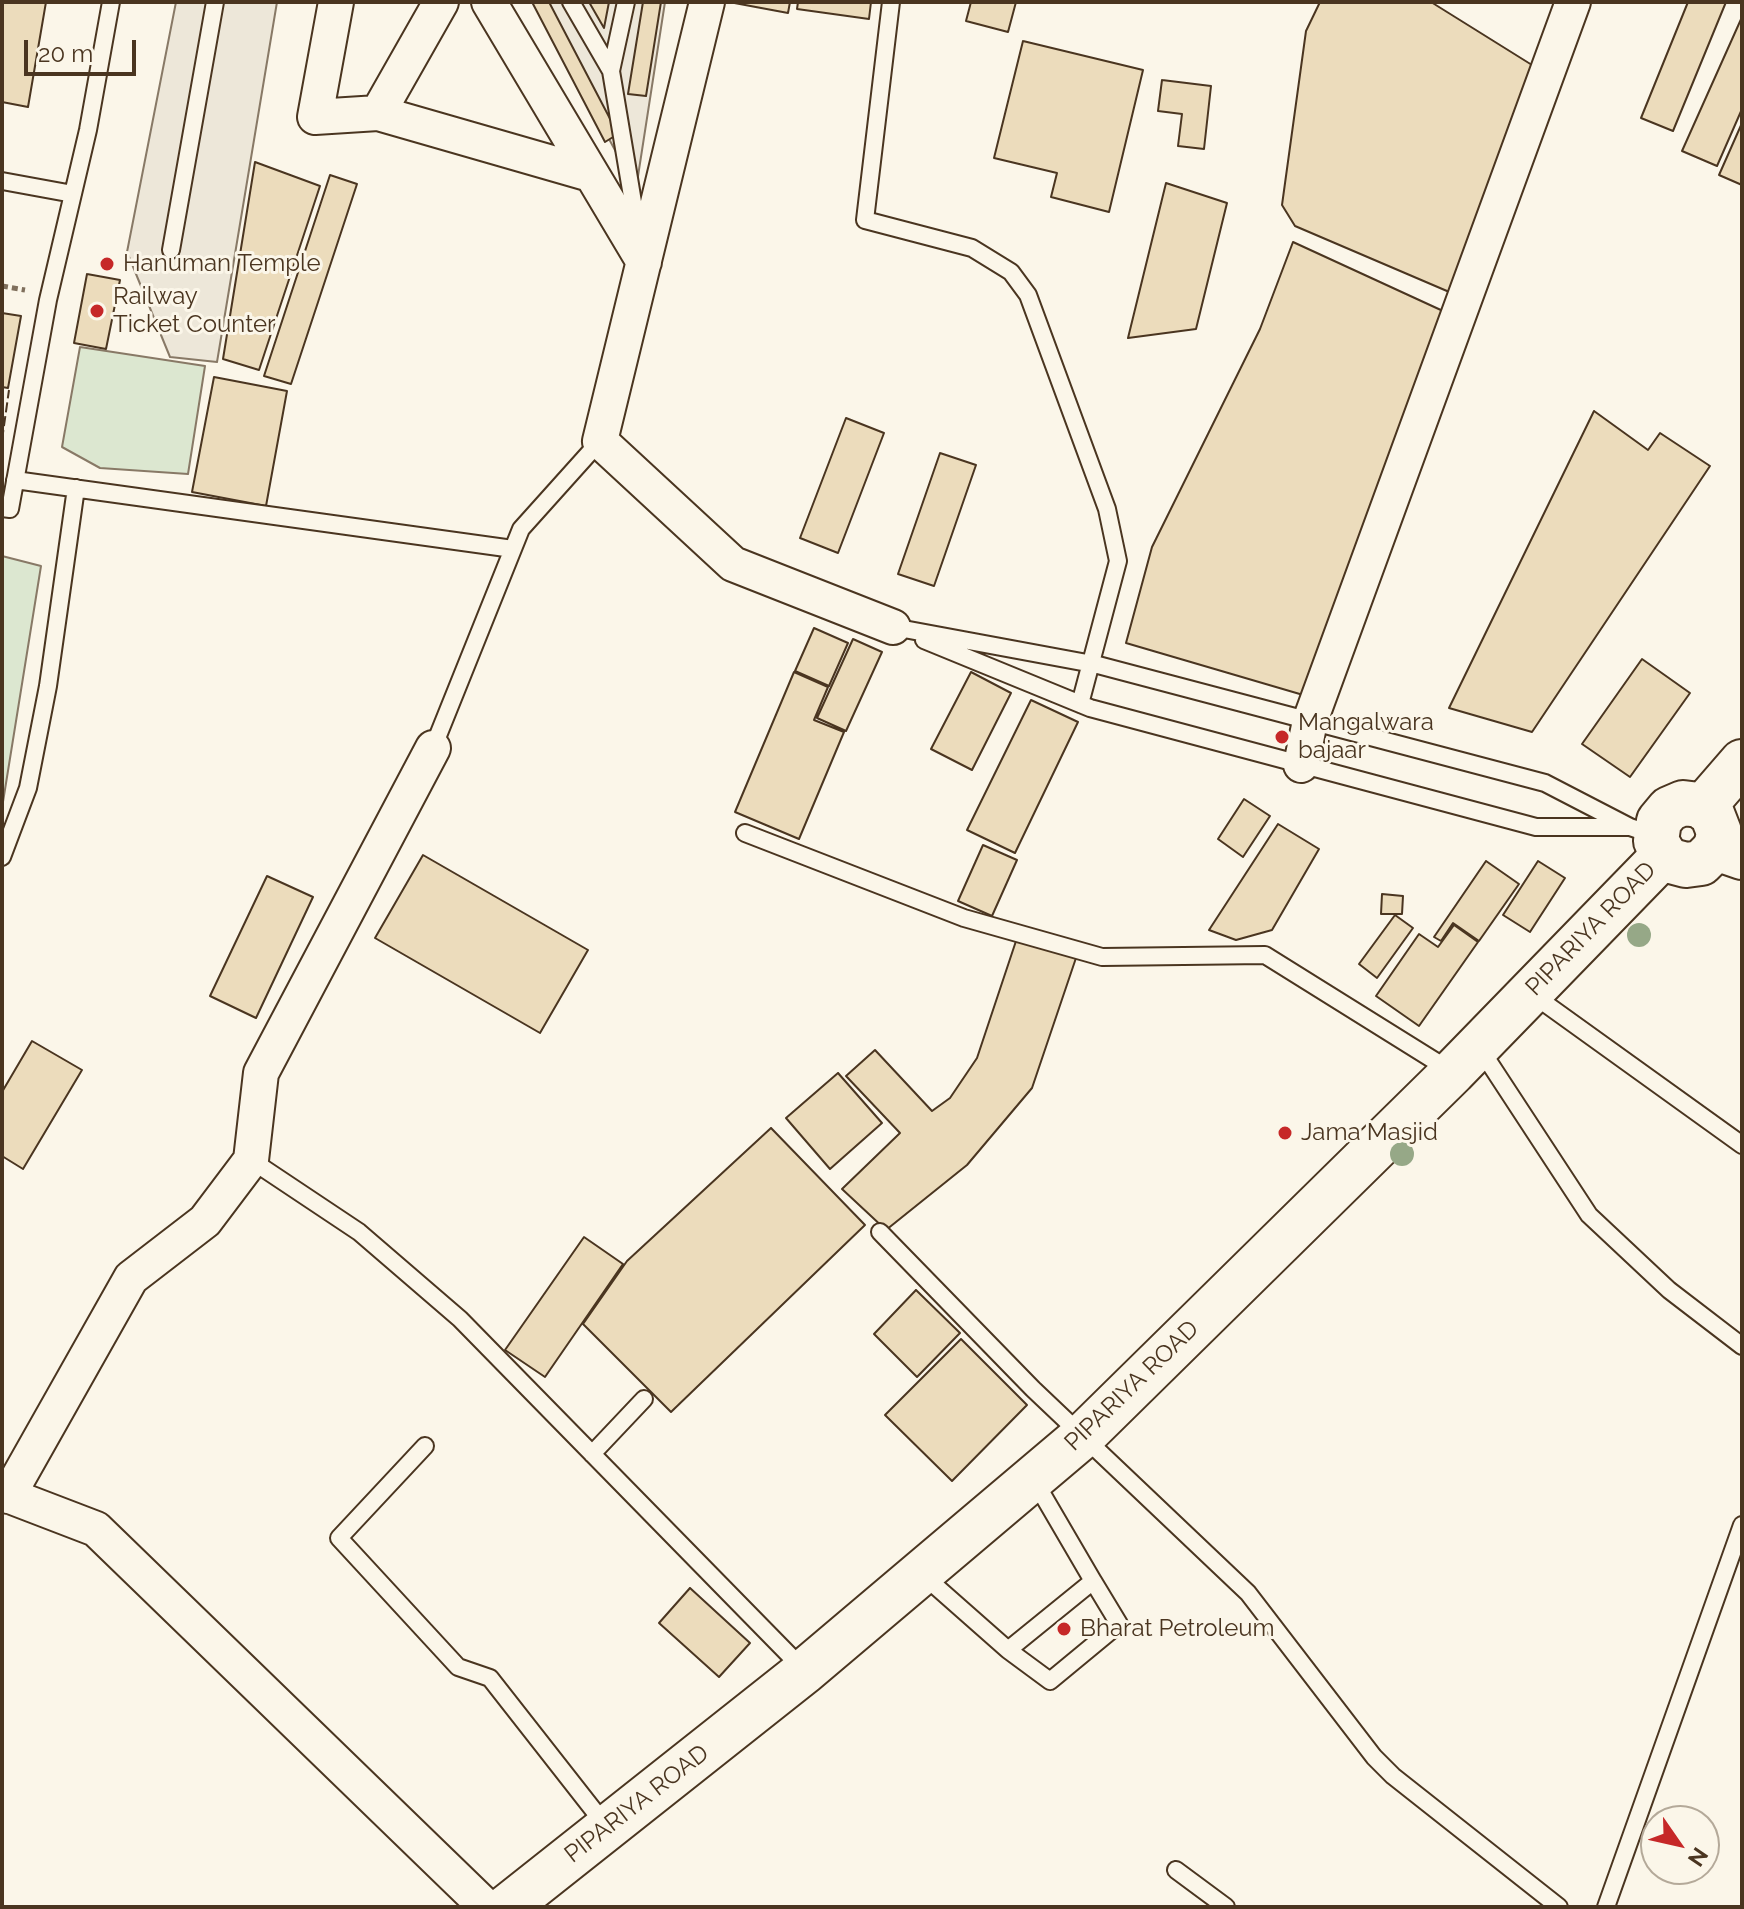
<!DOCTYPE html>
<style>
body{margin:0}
#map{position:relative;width:1744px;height:1909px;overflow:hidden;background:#fbf6e9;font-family:Raleway,sans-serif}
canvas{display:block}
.frame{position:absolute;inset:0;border:4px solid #4a3520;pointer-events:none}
.north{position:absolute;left:1640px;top:1805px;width:80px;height:80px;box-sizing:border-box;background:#fbf6e9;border:2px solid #b4a999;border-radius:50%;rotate:124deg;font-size:22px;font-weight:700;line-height:32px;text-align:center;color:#4a3520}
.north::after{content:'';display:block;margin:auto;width:28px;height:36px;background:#c62828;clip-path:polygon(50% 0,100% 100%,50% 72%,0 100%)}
.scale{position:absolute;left:24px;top:40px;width:112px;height:36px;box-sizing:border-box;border:4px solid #4a3520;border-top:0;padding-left:10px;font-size:24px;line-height:28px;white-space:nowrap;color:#4a3520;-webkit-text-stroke:6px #fbf6e9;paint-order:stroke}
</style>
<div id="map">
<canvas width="1744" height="1909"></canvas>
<div class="frame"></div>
<div class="north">N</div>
<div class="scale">20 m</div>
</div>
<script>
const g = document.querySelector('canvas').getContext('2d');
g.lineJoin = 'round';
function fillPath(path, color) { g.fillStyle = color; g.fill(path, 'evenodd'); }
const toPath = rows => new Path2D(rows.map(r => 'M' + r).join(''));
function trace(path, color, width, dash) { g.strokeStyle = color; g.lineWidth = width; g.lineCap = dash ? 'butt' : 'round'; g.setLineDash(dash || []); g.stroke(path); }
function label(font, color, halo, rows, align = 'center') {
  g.font = font + ' Raleway,sans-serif'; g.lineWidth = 6; g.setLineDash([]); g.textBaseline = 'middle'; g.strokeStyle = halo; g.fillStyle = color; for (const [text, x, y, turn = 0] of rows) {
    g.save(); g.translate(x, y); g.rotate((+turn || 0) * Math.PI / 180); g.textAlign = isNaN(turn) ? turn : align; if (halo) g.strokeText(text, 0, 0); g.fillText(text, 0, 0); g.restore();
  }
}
const green = toPath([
 [80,347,205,366,188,474,100,468,62,447,80,347],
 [2,556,41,566,2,808,2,556]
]);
fillPath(green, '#dce7d0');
trace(green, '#887966', 2);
const parking = toPath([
 [176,2,277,2,217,362,170,357,127,252,176,2],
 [535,2,665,2,636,189,535,2]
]);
fillPath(parking, '#ede7d9');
trace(parking, '#887966', 2);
const building = toPath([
 [2,2,46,2,28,107,2,102,2,2],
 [532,2,549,2,618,134,605,142,532,2],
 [589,2,609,2,604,28,589,2],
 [643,2,661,2,646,96,628,94,643,2],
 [729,2,790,2,788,13,729,2],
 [798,2,871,2,869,19,797,9,798,2],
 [971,2,1016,2,1008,32,966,21,971,2],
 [1320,2,1431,2,1540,70,1461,297,1295,226,1282,205,1306,31,1320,2],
 [1688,2,1726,2,1673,131,1641,118,1688,2],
 [1742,17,1742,109,1717,166,1682,151,1742,17],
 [1023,41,1143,70,1109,212,1051,197,1057,173,994,158,1023,41],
 [1162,80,1211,86,1204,149,1178,146,1182,114,1158,111,1162,80],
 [1742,123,1742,185,1719,175,1742,123],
 [255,162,320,186,259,370,223,359,255,162],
 [330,175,357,184,291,384,264,376,330,175],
 [1166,183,1227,203,1196,329,1128,338,1166,183],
 [1293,242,1443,311,1310,697,1126,643,1152,547,1260,329,1293,242],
 [87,274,120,280,106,349,74,343,87,274],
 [2,313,21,316,8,388,2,387,2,313],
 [214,377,287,391,266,506,192,492,214,377],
 [1594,411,1648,450,1660,433,1710,466,1532,732,1449,708,1594,411],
 [846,418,884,433,838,553,800,538,846,418],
 [940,453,976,465,934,586,898,574,940,453],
 [814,628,848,643,829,686,795,671,814,628],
 [853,639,882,652,846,731,817,718,853,639],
 [1642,659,1690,693,1630,777,1582,744,1642,659],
 [794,672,828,687,814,720,844,732,799,839,735,812,794,672],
 [971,672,1011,693,972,770,931,749,971,672],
 [1031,700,1078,722,1015,853,967,830,1031,700],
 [1244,799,1270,816,1243,857,1218,839,1244,799],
 [1278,824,1319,849,1272,930,1236,940,1209,930,1278,824],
 [983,845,1017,860,992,916,958,901,983,845],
 [423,855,588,950,540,1033,375,938,423,855],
 [1486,861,1519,884,1479,941,1453,923,1441,941,1434,937,1486,861],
 [1538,861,1565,878,1530,932,1503,915,1538,861],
 [267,876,313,897,256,1018,210,996,267,876],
 [1382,894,1403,896,1402,914,1381,914,1382,894],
 [1395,915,1413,928,1377,978,1359,964,1395,915],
 [1454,925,1478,942,1419,1026,1376,996,1419,934,1438,947,1454,925],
 [1017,938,1077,955,1032,1088,967,1165,886,1230,842,1189,900,1133,846,1076,875,1050,932,1111,950,1098,977,1058,1017,938],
 [32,1041,82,1070,23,1169,2,1156,2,1092,32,1041],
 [838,1073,882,1123,830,1169,786,1118,838,1073],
 [771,1128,865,1225,671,1412,583,1324,627,1261,771,1128],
 [584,1237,623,1264,545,1377,505,1350,584,1237],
 [916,1290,960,1333,917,1377,874,1334,916,1290],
 [961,1339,1027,1405,952,1481,885,1415,961,1339],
 [690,1588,750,1643,719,1677,659,1623,690,1588]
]);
fillPath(building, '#ecdcbc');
trace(building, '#4a3520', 2);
const service = toPath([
 [571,2,611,71],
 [626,2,611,71,638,232],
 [891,2,865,220,972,248,1011,272,1028,295,1107,509,1118,561,1080,704],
 [2,181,73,194],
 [171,250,215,2],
 [15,480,513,549],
 [2,508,10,509,48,300,88,130,111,2],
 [893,627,1098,665,1545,783,1630,827,1656,836],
 [924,640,1090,708,1536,827,1628,827],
 [433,748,521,529,600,441],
 [745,833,964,918,1102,957,1265,955,1451,1071],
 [2,857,28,788,48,686,76,488],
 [1532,994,1742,1145],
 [1479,1047,1589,1215,1669,1290,1742,1346],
 [251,1160,359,1232,460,1319,804,1670],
 [880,1232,1033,1389,1248,1593,1374,1757,1393,1776,1559,1907],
 [425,1446,339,1538,458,1667,490,1678,606,1826],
 [592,1454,644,1399],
 [923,1575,1008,1650,1093,1581,1034,1480],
 [1008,1650,1050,1681,1119,1624,1093,1581],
 [1176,1870,1226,1907],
 [1606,1907,1742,1525]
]);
const minor = toPath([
 [336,2,315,117,378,113],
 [441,2,378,113,590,174],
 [489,2,644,262],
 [707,2,600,441,733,564,893,627],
 [1301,765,1310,721,1573,2],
 [2,1493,96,1529,486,1907],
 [8,1496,131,1278,205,1221,251,1160,261,1073,433,748]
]);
const secondary = toPath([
 [1703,807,1742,762],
 [1664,855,1656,841,1659,821,1669,809,1683,803,1699,805,1712,814,1719,832,1716,848]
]);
const primary = toPath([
 [507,1907,805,1671,1084,1435,1453,1072,1664,855,1671,861,1686,865,1701,863,1716,848,1742,857]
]);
trace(service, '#4a3520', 20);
trace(minor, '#4a3520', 38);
trace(secondary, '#4a3520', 48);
trace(primary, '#4a3520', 48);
trace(toPath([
 [2,286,25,290]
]), '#7f6f5c', 5, [6, 4]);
trace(service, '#fbf6e9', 16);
trace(minor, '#fbf6e9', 34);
trace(secondary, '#fbf6e9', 44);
trace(primary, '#fbf6e9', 44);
trace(toPath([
 [2,440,9,390]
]), '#4a3520', 2, [10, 4]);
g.fillStyle = '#96a887';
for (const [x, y] of [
 [1639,935],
 [1402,1154]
]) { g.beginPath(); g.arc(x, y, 12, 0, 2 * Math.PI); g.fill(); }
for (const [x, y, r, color] of [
 [107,264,8,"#c62828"],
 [97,311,8,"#c62828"],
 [1282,737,8,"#c62828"],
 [1285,1133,8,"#c62828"],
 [1064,1629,8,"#c62828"]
]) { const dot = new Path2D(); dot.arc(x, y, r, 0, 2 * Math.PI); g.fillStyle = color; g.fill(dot); trace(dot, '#fbf6e9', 3); }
label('24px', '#4a3520', '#fbf6e9', [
 ["Hanuman Temple",123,264],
 ["Railway",113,297],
 ["Ticket Counter",113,325],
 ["Mangalwara",1298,723],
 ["bajaar",1298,751],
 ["Jama Masjid",1301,1133],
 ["Bharat Petroleum",1080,1629]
], 'left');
label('24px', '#4a3520', '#fbf6e9', [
 ["PIPARIYA ROAD",1591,929,-46],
 ["PIPARIYA ROAD",1132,1386,-44],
 ["PIPARIYA ROAD",637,1804,-38]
]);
</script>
